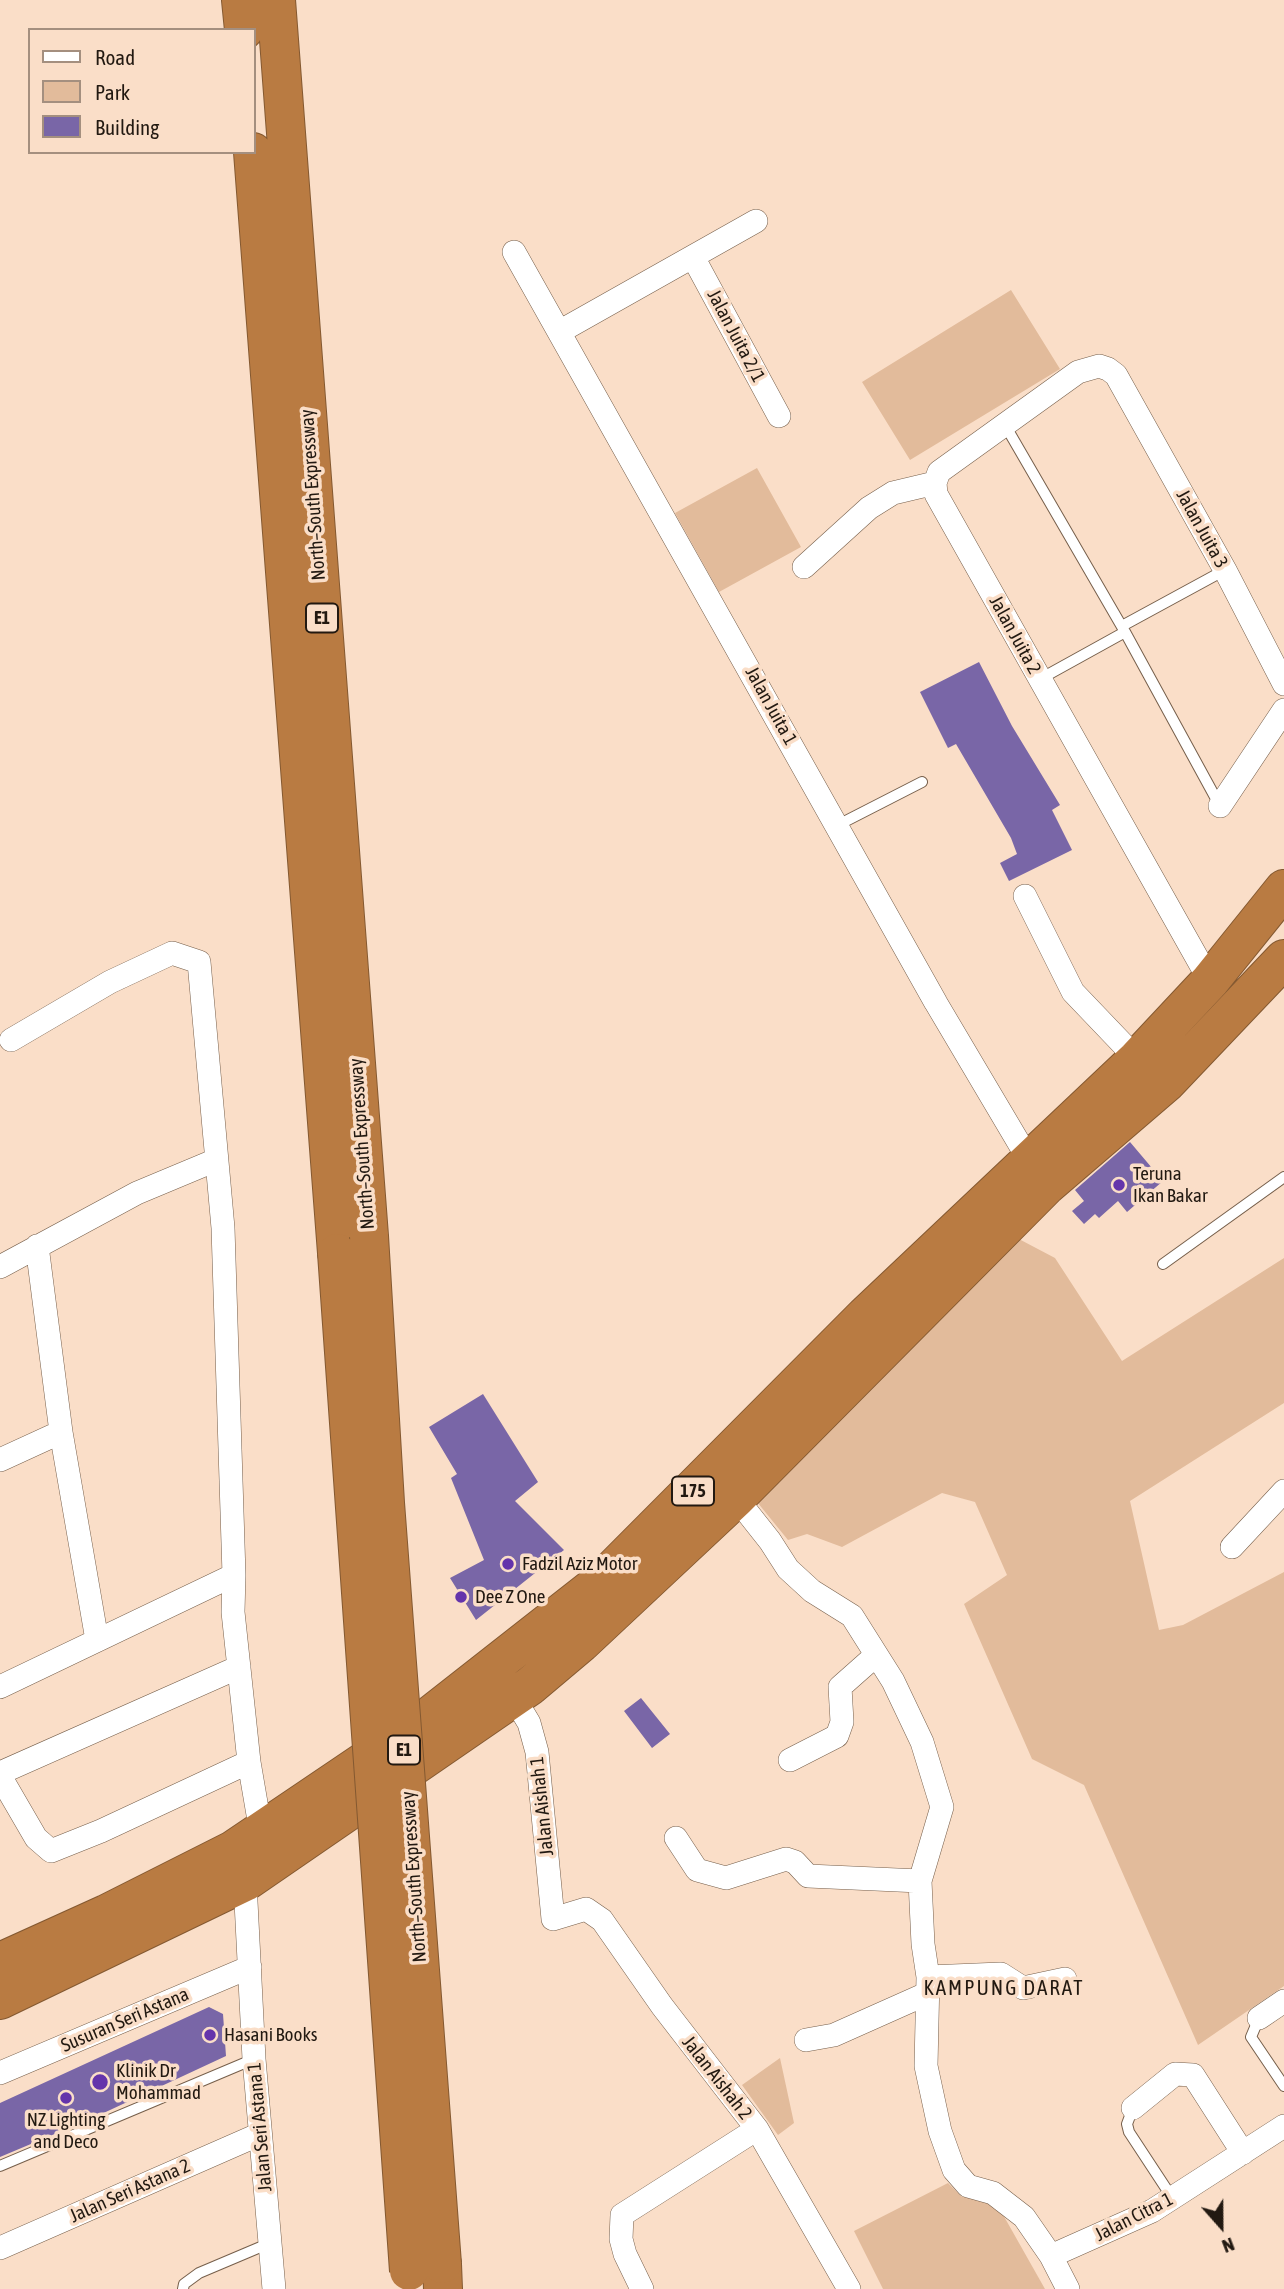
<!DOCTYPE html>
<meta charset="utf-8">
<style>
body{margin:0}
#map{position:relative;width:1284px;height:2289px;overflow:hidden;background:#fadec8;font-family:"Asap Condensed",sans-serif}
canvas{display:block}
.legend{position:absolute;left:28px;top:28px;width:228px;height:126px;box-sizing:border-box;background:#fadec8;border:2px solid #a48f7f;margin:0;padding:9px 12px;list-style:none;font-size:21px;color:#221911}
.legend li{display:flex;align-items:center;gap:14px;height:35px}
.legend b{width:35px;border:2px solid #a48f7f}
.north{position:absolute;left:1186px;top:2191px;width:70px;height:70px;-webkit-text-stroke:5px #fadec8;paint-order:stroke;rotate:159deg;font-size:19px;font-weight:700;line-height:28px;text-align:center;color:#221911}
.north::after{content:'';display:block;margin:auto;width:24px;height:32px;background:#221911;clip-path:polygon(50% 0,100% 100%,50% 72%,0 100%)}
</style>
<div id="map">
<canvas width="1284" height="2289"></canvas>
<ul class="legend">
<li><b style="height:9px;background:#fff"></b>Road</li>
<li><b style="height:19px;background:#e2bb9b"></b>Park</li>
<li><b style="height:19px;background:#7966a7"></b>Building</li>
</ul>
<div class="north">N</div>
</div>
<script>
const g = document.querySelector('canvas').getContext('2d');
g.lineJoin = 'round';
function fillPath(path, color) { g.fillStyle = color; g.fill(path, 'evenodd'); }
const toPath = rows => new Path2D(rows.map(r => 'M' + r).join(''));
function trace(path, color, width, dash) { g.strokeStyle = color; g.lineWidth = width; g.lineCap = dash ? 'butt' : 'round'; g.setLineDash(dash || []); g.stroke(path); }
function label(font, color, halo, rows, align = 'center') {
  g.font = font + ' "Asap Condensed",sans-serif'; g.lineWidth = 7; g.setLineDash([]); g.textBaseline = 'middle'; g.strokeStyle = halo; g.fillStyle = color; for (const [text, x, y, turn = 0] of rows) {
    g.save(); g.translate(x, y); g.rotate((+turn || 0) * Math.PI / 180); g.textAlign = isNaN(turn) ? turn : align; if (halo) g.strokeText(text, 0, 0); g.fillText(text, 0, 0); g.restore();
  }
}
fillPath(toPath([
 [1011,290,1060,369,910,460,862,382],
 [757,468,801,547,719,592,675,513],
 [1017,1238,1055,1258,1122,1361,1284,1258,1284,1403,1130,1501,1159,1630,1183,1625,1284,1572,1284,1986,1198,2045,1084,1785,1032,1759,964,1604,1007,1575,975,1502,942,1493,842,1547,807,1534,788,1540,753,1497],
 [780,2058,794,2123,778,2135,742,2085],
 [948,2183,962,2197,993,2197,1045,2289,883,2289,854,2231]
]), '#e2bb9b');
fillPath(toPath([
 [979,662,1012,726,1060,805,1052,810,1072,850,1009,881,1000,863,1017,854,1011,838,956,744,948,748,920,692],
 [1130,1142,1163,1181,1127,1212,1118,1201,1099,1218,1095,1214,1084,1224,1072,1211,1084,1201,1075,1190],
 [483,1394,538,1482,515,1501,564,1550,476,1620,450,1578,484,1560,451,1478,457,1474,429,1427],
 [641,1698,670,1734,652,1748,624,1711],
 [209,2007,223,2014,226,2056,95,2117,0,2157,0,2103]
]), '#7966a7');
const lane = toPath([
 [1005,425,1125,632,1220,806],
 [1122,626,1225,570],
 [1040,679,1125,632],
 [838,825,922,782],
 [1163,1264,1284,1177],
 [1259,2018,1251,2037,1284,2086],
 [1133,2108,1127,2124,1129,2132,1173,2199],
 [0,2166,254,2059],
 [183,2289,184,2284,199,2273,270,2243]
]);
const street = toPath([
 [514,252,936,1003,1029,1160],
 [693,257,779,416],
 [559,332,756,221],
 [804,567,869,508,893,493,935,483],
 [1220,806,1284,710],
 [1025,896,1073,992,1137,1059],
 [1210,981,936,494,935,483,939,472,1078,372,1099,366,1108,369,1116,375,1225,570,1284,684],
 [11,1040,110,982,172,953,199,962,223,1228,234,1575,233,1612,249,1762,261,1832],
 [37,1246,61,1432,97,1640],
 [0,1267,137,1193,216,1160],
 [0,1460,61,1432],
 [736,1498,770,1541,788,1569,812,1591,852,1616,893,1681,922,1742,942,1807,920,1881,923,1944,928,1977,926,2066,940,2131,954,2170,968,2186,993,2193,1024,2217,1051,2256,1068,2289],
 [1232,1547,1284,1491],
 [0,1687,234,1575],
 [514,1698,529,1723,537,1752,553,1919,586,1909,602,1920,662,2006,757,2129,849,2289],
 [790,1760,837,1736,842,1722,840,1687,875,1656],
 [0,1773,239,1667],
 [0,1776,36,1838,51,1851,101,1831,249,1762],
 [676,1838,697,1870,726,1878,786,1859,795,1862,808,1876,920,1881],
 [245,1882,254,2059,274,2289],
 [928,1977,1001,1974,1023,1988,1065,1979],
 [1259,2018,1284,2001],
 [806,2040,834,2035,926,1994],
 [0,2073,250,1967],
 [1133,2108,1175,2074,1193,2075,1243,2153],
 [0,2248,260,2134],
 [1051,2256,1152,2211,1284,2126],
 [642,2289,625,2254,621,2239,622,2215,757,2129]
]);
const highway = toPath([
 [241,0,244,30],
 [276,0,369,1236],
 [253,152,337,1253],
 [0,1962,106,1914,233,1850,418,1725,599,1583,865,1316,1137,1059,1210,981,1284,889],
 [0,2000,245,1882,530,1686,581,1643,736,1498,1047,1185,1167,1082,1284,959],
 [442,2264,443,2289]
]);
trace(lane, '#765f4b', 12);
trace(street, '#765f4b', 24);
trace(highway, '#845931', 40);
trace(lane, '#fff', 10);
trace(street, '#fff', 23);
trace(highway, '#b97b42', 38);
const highwayBridge = toPath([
 [369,1236,385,1503,442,2264],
 [337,1253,409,2271]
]);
trace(highwayBridge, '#845931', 40, []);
trace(highwayBridge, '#b97b42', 38);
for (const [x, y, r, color] of [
 [1119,1185,7,"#6434ab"],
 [508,1564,7,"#6434ab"],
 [461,1597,7,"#6434ab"],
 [210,2035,7,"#6434ab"],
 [100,2082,9,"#6434ab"],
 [66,2098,7,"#6434ab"]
]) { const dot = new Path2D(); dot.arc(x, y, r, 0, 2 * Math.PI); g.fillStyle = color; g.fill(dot); trace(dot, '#fadec8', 2.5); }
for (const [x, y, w] of [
 [322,618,32],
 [693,1491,42],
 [404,1750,32]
]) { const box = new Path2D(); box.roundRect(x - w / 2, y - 14.5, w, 29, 5); g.fillStyle = '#fadec8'; g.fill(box); trace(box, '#221911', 2); }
label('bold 18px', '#221911', null, [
 ["E1",322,618],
 ["175",693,1491],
 ["E1",404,1750]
]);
label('19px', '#221911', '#fadec8', [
 ["Jalan Juita 2/1",736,336,62],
 ["North–South Expressway",313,495,-94],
 ["Jalan Juita 3",1202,529,61],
 ["Jalan Juita 2",1015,635,61],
 ["Jalan Juita 1",771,706,61],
 ["North–South Expressway",362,1144,-94],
 ["Jalan Aishah 1",542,1806,-96],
 ["North–South Expressway",414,1877,-94],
 ["Susuran Seri Astana",125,2020,-23],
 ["Jalan Aishah 2",717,2078,52],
 ["Jalan Seri Astana 1",260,2127,-95],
 ["Jalan Seri Astana 2",130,2191,-24],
 ["Jalan Citra 1",1134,2217,-27]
]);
label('19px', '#221911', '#fadec8', [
 ["Teruna",1133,1174],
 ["Ikan Bakar",1133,1196],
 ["Fadzil Aziz Motor",522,1564],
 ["Dee Z One",475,1597],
 ["Hasani Books",224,2035],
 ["Klinik Dr",116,2071],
 ["Mohammad",116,2093],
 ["NZ Lighting",66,2120,"center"],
 ["and Deco",66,2142,"center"]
], 'left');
g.letterSpacing = '2px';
label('21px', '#221911', '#fadec8', [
 ["KAMPUNG DARAT",1004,1988]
]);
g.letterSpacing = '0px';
</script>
